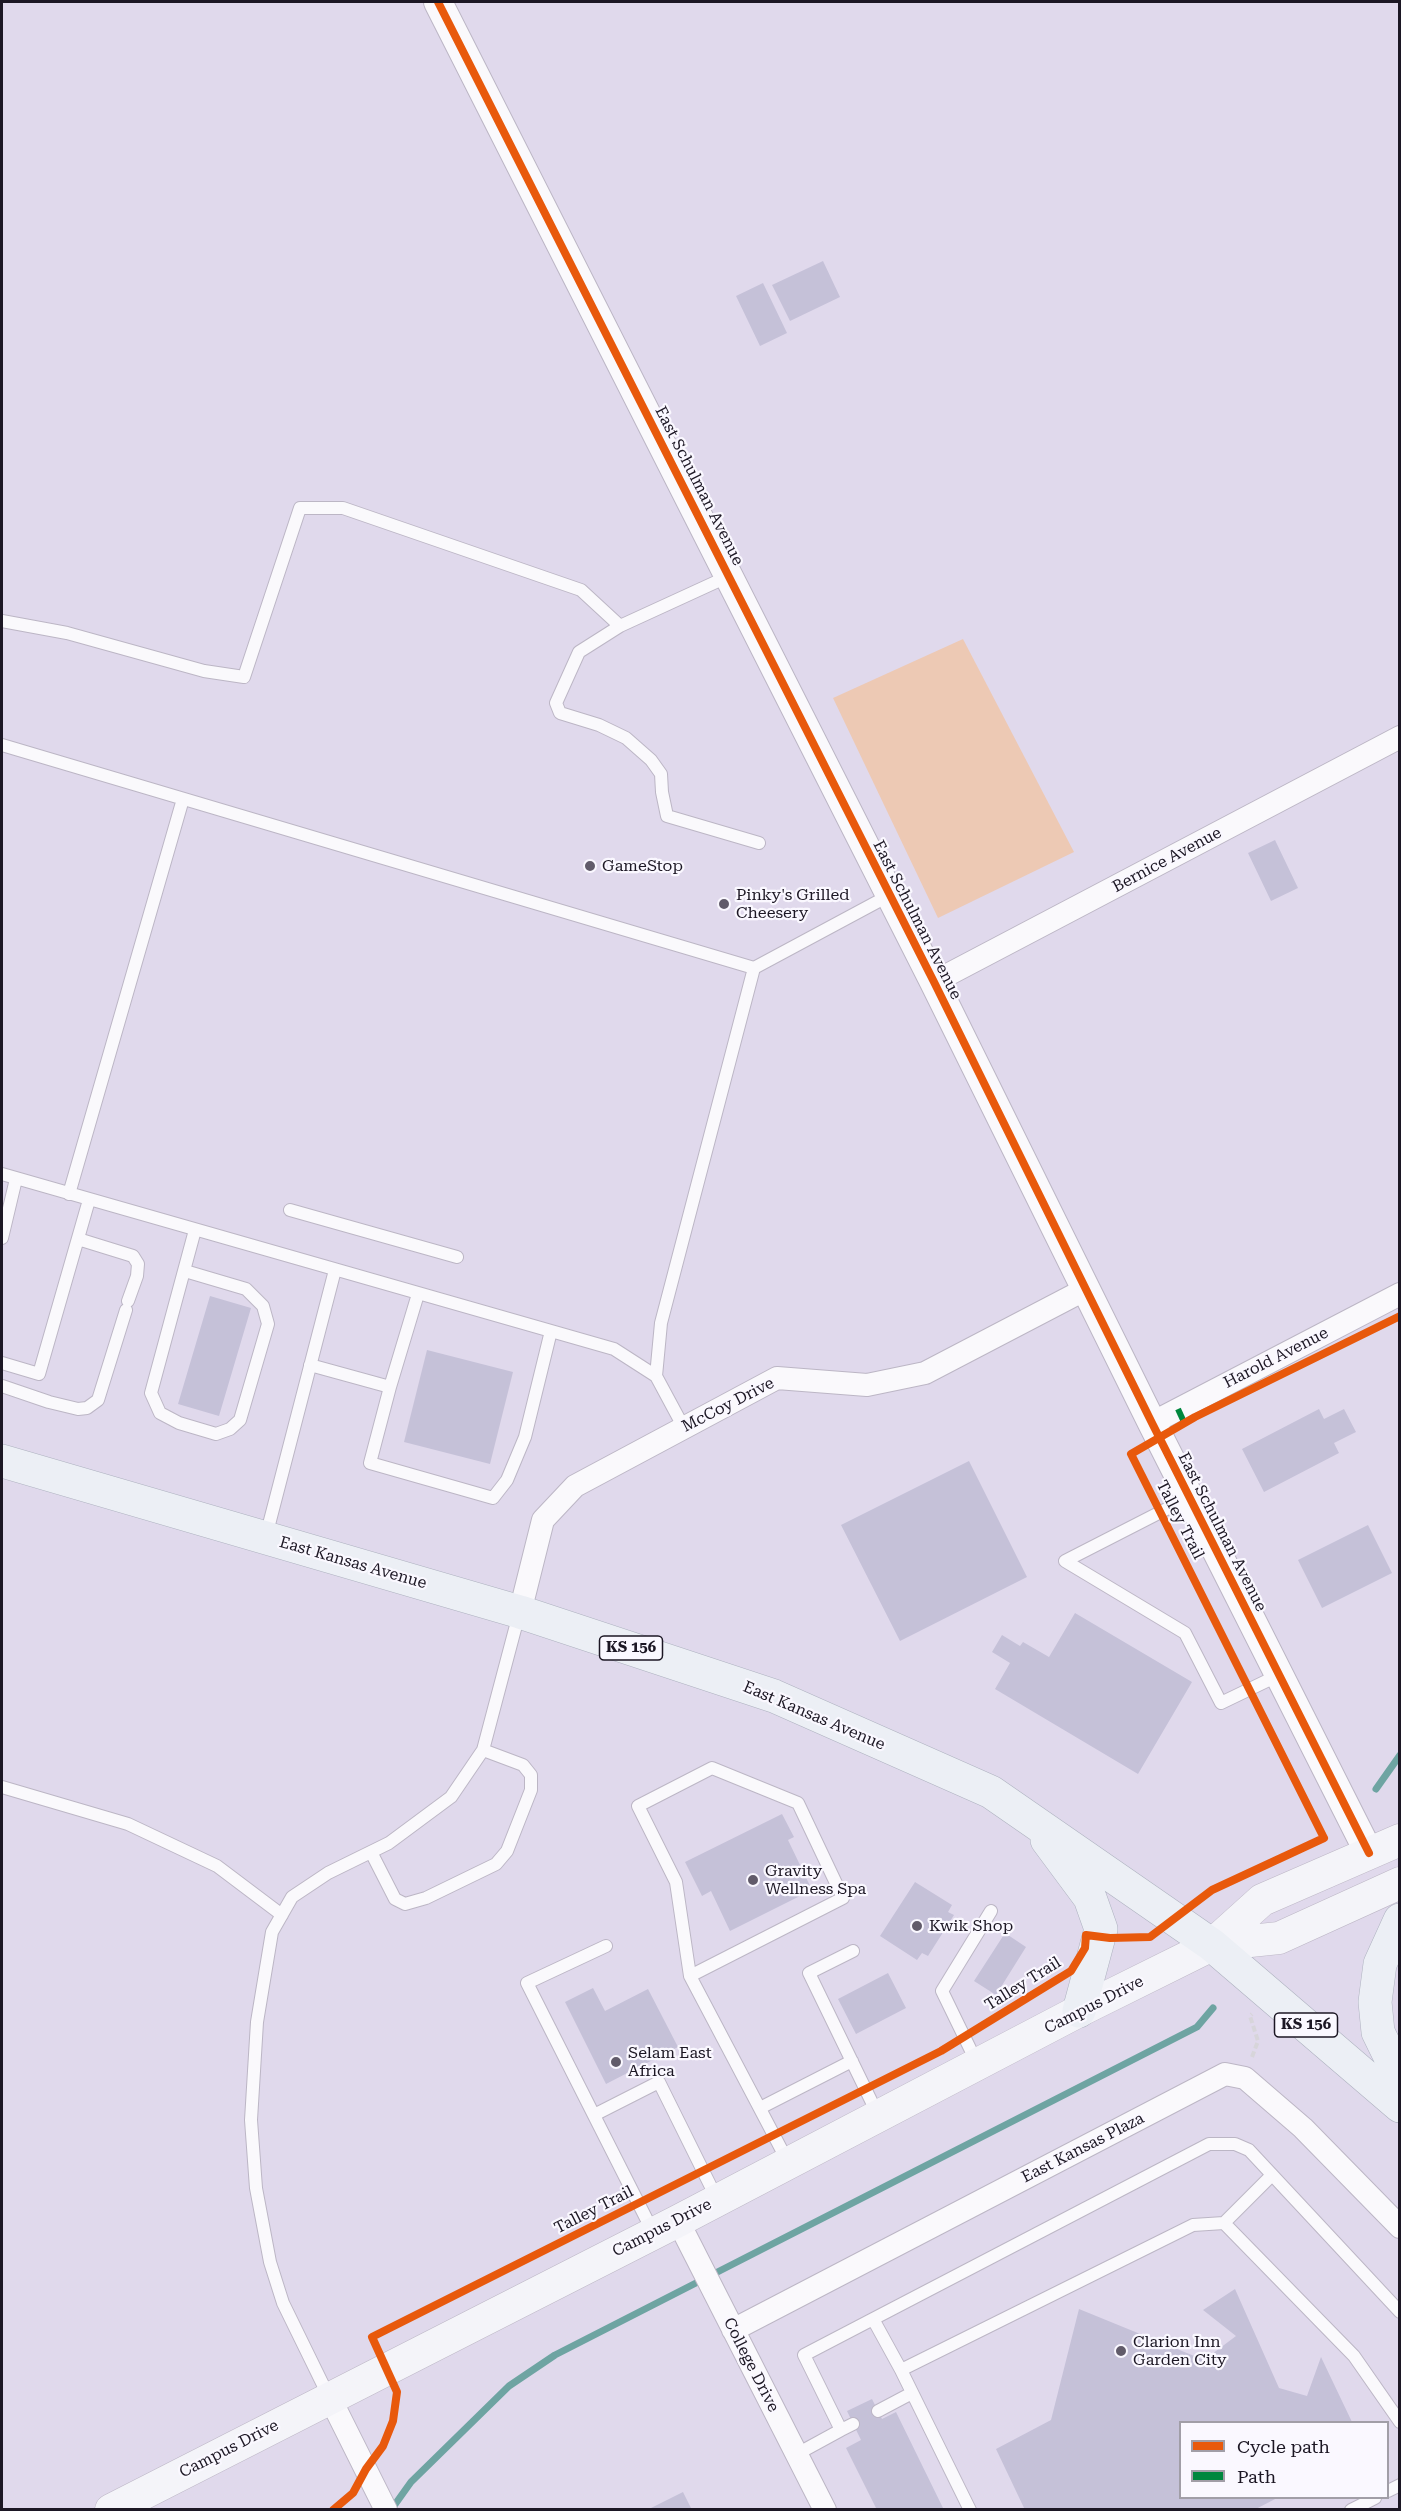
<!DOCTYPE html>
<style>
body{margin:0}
#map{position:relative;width:1401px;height:2511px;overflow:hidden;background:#e0d9ec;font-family:"Roboto Serif",serif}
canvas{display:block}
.frame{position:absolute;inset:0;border:3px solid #1c1724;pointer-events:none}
.legend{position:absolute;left:1179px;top:2421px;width:210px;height:78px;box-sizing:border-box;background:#faf8ff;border:2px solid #a19ea7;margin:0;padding:8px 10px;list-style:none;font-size:18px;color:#1c1724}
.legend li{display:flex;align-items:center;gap:12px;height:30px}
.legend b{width:30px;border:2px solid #a19ea7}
</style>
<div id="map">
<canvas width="1401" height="2511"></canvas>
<div class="frame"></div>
<ul class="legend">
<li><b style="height:8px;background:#e8590c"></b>Cycle path</li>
<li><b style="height:8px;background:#00873e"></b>Path</li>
</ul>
</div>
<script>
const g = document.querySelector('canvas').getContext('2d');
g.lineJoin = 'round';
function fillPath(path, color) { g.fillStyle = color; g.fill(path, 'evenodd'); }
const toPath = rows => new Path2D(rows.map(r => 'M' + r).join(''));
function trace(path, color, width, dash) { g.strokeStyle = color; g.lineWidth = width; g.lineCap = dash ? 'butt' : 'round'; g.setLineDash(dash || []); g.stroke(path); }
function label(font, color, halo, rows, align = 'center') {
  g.font = font + ' "Roboto Serif",serif'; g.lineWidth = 4.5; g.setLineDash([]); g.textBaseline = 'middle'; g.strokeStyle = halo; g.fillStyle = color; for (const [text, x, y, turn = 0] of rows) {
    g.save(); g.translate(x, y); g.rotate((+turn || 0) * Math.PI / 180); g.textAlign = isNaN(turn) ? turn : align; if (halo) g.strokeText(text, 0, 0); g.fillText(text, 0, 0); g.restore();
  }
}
fillPath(toPath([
 [963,639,1074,852,938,918,833,698]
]), '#edc9b4');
trace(toPath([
 [1376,1789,1400,1755],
 [391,2510,411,2482,509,2386,555,2355,1197,2027,1213,2008]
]), '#6ea4a2', 7);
fillPath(toPath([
 [823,261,840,297,790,321,772,285],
 [763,283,787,333,760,346,736,296],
 [1275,840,1298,888,1271,901,1248,853],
 [210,1296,251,1308,219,1416,178,1404],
 [427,1350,513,1372,490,1464,404,1442],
 [1319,1409,1324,1419,1344,1409,1356,1432,1334,1443,1339,1453,1264,1492,1242,1449],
 [969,1461,1027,1577,900,1641,841,1525],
 [1368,1525,1392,1573,1322,1608,1298,1560],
 [1075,1613,1192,1682,1138,1774,995,1689,1010,1663,992,1652,1002,1635,1020,1646,1023,1642,1049,1657],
 [782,1814,794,1837,788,1840,812,1890,730,1931,711,1891,702,1896,685,1862],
 [915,1882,952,1905,948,1912,954,1915,928,1956,922,1953,917,1960,880,1936],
 [1005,1933,1026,1947,996,1995,974,1981],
 [888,1973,906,2008,856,2034,838,1999],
 [593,1988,605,2011,648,1989,678,2047,606,2084,565,2002],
 [1235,2289,1279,2388,1307,2396,1321,2357,1352,2422,1180,2422,1180,2498,1277,2498,1254,2510,1025,2510,996,2449,1051,2420,1079,2309,1204,2360,1236,2336,1203,2310],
 [872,2399,882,2419,896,2412,944,2510,877,2510,846,2448,861,2440,847,2411],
 [683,2492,692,2510,647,2510]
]), '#c5c1d8');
const service = toPath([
 [2,621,67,633,204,671,244,677,300,508,343,508,581,590,620,626,729,576],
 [620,626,579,652,556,703,560,713,599,725,626,738,651,760,661,774,662,792,667,816,759,843],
 [2,745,754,968,890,895],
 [2,1174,614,1349,656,1376],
 [69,1194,183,799],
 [290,1210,457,1257],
 [2,1238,16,1179],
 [78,1239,133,1256,138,1264,137,1276,128,1301],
 [185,1271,246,1289,263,1306,268,1324,240,1420,230,1429,216,1434,179,1423,160,1413,151,1393,195,1230],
 [2,1363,39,1374,89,1200],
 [310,1365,390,1387,370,1463,493,1498,507,1480,525,1437,551,1331],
 [2,1386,49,1402,78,1409,87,1408,98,1400,126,1310],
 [390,1387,418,1294],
 [684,1428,656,1376,661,1323,754,968],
 [1190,1497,1065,1561,1185,1633,1221,1703,1279,1675],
 [266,1536,335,1270],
 [2,1787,128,1824,217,1866,282,1915],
 [371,1852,395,1899,405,1904,426,1898,496,1864,507,1851,531,1790,531,1775,523,1765,483,1750],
 [606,1946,527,1983,653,2232],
 [853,1951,809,1973,878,2115],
 [690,1976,843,1898,798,1803,712,1768,638,1806,676,1882,690,1976,788,2162],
 [977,2063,942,1991,991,1911],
 [760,2108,852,2061],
 [594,2115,659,2082,717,2199],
 [1224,2223,1272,2175],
 [901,2370,873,2319,1209,2144,1235,2144,1249,2150,1400,2312],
 [329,2397,283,2303,270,2262,256,2188,251,2120,257,2022,272,1932,292,1897,328,1873,389,1843,451,1797,483,1750,519,1614],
 [878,2411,912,2393],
 [853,2424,841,2430,804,2355,873,2319],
 [797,2454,841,2430],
 [1388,2491,1400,2485],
 [970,2510,901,2370,1193,2225,1224,2223,1354,2356,1400,2422],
 [1351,2510,1375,2498]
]);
const minor = toPath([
 [934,982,1400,737],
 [1152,1423,1400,1294],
 [520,1612,543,1520,575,1486,777,1378,867,1385,925,1373,1086,1289],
 [678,2221,825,2510],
 [733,2330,1225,2074,1245,2078,1303,2128,1400,2227],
 [330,2398,386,2510]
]);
const tertiary = toPath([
 [438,2,934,982,1152,1423,1369,1853]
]);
const secondary = toPath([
 [1212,1945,1279,1938,1400,1883],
 [111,2510,678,2221,1079,2011,1212,1945,1262,1900,1400,1840]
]);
const primary = toPath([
 [2,1461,520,1612,774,1696,991,1792,1212,1945,1400,2106],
 [1047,1840,1090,1898,1101,1929,1079,2011],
 [1400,1920,1380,1964,1375,2002,1378,2032,1400,2077]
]);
trace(service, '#bcb6c5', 14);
trace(minor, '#bcb6c5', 24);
trace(tertiary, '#bcb6c5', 30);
trace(secondary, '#bcb6c5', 33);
trace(primary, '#adb1bf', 34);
trace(toPath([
 [1252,2057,1258,2041,1250,2016,1252,2014]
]), '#d7d5da', 4, [6, 3]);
trace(service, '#faf9fc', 12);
trace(minor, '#faf9fc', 22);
trace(tertiary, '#faf9fc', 28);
trace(secondary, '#f4f4f9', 32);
trace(primary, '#eceff5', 33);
trace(toPath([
 [1178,1409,1184,1422]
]), '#00873e', 6, [12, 6]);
trace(toPath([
 [438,2,934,982,1152,1423,1369,1853],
 [333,2510,353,2493,366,2469,383,2446,393,2421,397,2392,372,2337,941,2051,1071,1971,1085,1948,1086,1935,1110,1938,1150,1937,1212,1890,1324,1838,1131,1454,1195,1417,1400,1316]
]), '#e8590c', 8);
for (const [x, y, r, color] of [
 [590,866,6,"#615b6a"],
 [724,904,6,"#615b6a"],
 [753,1880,6,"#615b6a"],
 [917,1926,6,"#615b6a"],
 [616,2062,6,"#615b6a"],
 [1121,2351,6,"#615b6a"]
]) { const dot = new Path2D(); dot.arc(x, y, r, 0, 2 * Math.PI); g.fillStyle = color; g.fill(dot); trace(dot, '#faf8ff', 2); }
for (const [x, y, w] of [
 [631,1648,63],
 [1306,2025,63]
]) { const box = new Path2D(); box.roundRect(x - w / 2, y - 12, w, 24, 4.5); g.fillStyle = '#faf8ff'; g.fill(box); trace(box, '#1c1724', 1.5); }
label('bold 15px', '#1c1724', null, [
 ["KS 156",631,1648],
 ["KS 156",1306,2025]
]);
label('16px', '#1c1724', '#faf8ff', [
 ["East Schulman Avenue",699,486,63],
 ["Bernice Avenue",1167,860,-28],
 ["East Schulman Avenue",917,920,63],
 ["Harold Avenue",1276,1358,-27],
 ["McCoy Drive",728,1405,-27],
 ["Talley Trail",1180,1520,63],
 ["East Schulman Avenue",1222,1532,63],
 ["East Kansas Avenue",353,1563,16],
 ["East Kansas Avenue",814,1716,23],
 ["Talley Trail",1023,1984,-32],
 ["Campus Drive",1094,2005,-27],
 ["East Kansas Plaza",1083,2148,-27],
 ["Talley Trail",594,2210,-27],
 ["Campus Drive",662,2228,-27],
 ["College Drive",751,2365,63],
 ["Campus Drive",229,2449,-27]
]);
label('16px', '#1c1724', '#faf8ff', [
 ["GameStop",602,866],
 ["Pinky's Grilled",736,895],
 ["Cheesery",736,913],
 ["Gravity",765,1871],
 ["Wellness Spa",765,1889],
 ["Kwik Shop",929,1926],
 ["Selam East",628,2053],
 ["Africa",628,2071],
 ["Clarion Inn",1133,2342],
 ["Garden City",1133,2360]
], 'left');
</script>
